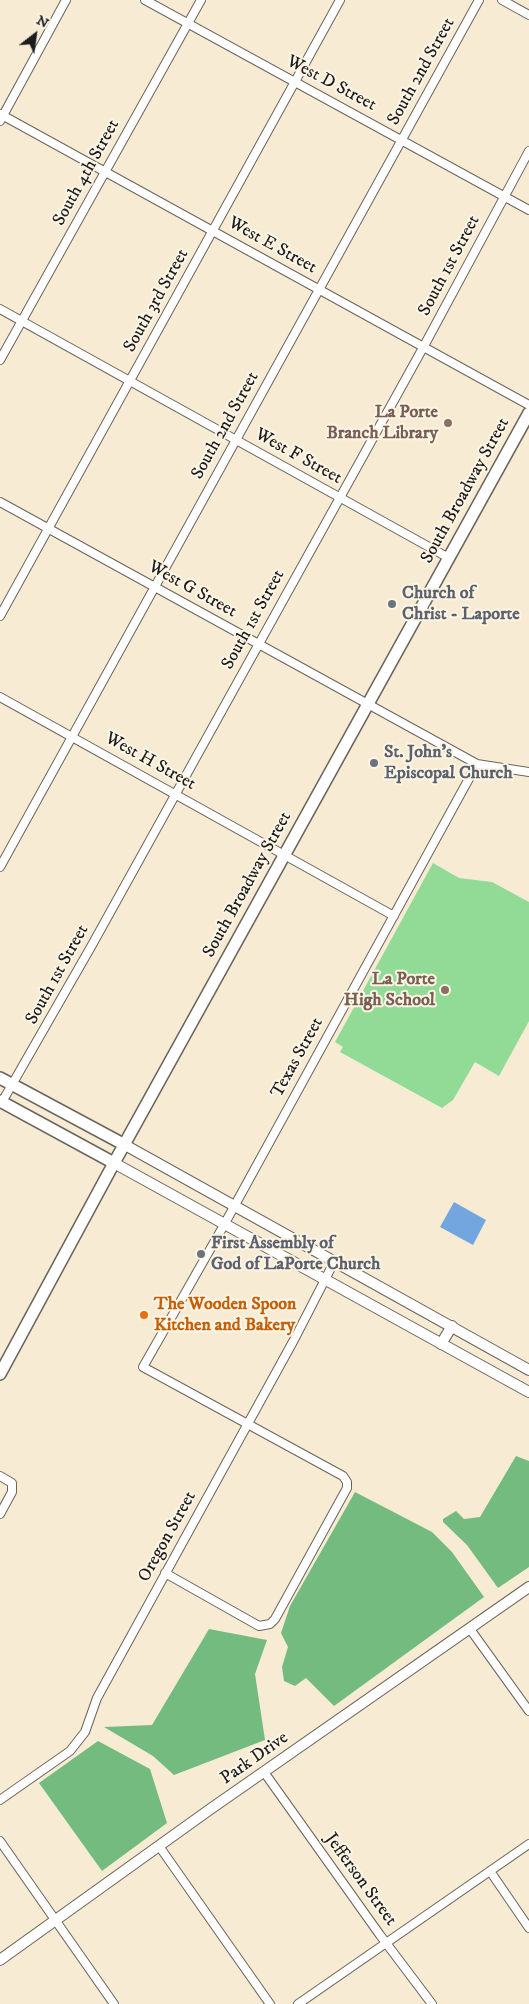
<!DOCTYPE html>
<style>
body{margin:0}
#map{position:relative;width:529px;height:2004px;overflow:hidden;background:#f7ebd3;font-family:"IM FELL DW Pica",serif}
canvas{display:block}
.north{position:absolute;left:10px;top:10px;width:50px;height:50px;-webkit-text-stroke:4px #fcf5e5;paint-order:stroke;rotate:30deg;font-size:14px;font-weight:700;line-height:20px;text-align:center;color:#1c1c1c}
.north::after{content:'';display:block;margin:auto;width:18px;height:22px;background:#1c1c1c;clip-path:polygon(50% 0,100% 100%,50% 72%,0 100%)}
</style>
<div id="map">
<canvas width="529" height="2004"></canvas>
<div class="north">N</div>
</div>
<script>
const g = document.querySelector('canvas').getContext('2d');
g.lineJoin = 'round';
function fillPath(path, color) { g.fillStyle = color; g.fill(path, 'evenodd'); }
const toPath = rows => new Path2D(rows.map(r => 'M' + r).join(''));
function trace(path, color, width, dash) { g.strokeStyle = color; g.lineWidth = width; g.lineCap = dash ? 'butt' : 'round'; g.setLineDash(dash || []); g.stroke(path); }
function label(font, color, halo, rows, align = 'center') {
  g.font = font + ' "IM FELL DW Pica",serif'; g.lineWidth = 4; g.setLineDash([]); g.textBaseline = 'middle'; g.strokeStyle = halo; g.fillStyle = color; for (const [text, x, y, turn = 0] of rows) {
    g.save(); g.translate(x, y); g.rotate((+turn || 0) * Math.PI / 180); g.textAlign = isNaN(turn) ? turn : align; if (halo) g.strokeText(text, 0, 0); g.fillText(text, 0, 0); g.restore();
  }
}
fillPath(toPath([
 [433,863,459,878,492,882,529,902,529,1021,499,1076,475,1062,453,1100,442,1108,340,1052,343,1047,335,1042]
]), '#91db97');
fillPath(toPath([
 [516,1456,529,1461,529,1567,498,1588,467,1545,443,1522,443,1519,456,1511,464,1519,480,1517],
 [355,1492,432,1532,452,1552,484,1597,334,1706,306,1678,295,1686,284,1681,282,1667,288,1647,281,1633,290,1606],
 [209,1629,267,1640,255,1674,265,1740,174,1775,153,1756,104,1727,152,1725],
 [98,1741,150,1769,167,1823,102,1871,39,1783]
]), '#74bb80');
fillPath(toPath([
 [454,1202,486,1220,473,1245,440,1227]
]), '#73a6df');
const minor = toPath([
 [145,0,529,210],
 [502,0,529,15],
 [0,114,529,405],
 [0,121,66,0],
 [0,309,449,558],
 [0,360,201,0],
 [0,502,477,764,529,772],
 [0,616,340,0],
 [0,697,394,916],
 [0,867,479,0],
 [2,1102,92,945,424,346,529,151],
 [0,1476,12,1483,12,1492,0,1514],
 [165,1573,259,1626,270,1624,275,1619,347,1488,347,1482,343,1476,143,1367,224,1225,477,764],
 [470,1629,529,1711],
 [264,1772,380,1935,432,2004],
 [0,1800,70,1751,85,1732,97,1698,295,1338,334,1262],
 [0,1841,114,2004],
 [159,1846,270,2004],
 [490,1871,529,1928],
 [298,2004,529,1844]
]);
const tertiary = toPath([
 [125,1145,529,1370],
 [114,1163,529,1392],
 [441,1344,452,1326],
 [0,1960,209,1810,529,1587]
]);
const secondary = toPath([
 [0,1078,125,1145],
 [0,1101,114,1163],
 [0,1374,114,1163,529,413]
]);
trace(minor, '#69645c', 10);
trace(tertiary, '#69645c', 12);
trace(secondary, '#69645c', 14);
trace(minor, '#fff', 8);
trace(tertiary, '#fff', 10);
trace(secondary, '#fff', 11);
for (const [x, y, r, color] of [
 [448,423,5,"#8d6e63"],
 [392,604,5,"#6b7280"],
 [374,763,5,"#6b7280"],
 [445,990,5,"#8d6e63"],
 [201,1254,5,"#6b7280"],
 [144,1315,5,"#e8710a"]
]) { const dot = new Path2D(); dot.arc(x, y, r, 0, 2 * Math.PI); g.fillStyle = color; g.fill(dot); trace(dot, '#fcf5e5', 2); }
label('18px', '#1c1c1c', '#fcf5e5', [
 ["South 2nd Street",422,72,-61],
 ["West D Street",331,84,28],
 ["South 4th Street",87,173,-61],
 ["West E Street",272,246,29],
 ["South 1st Street",450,266,-62],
 ["South 3rd Street",157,301,-61],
 ["South 2nd Street",226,426,-61],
 ["West F Street",298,457,29],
 ["South Broadway Street",466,491,-61],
 ["West G Street",192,590,29],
 ["South 1st Street",254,620,-61],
 ["West H Street",150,762,29],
 ["South Broadway Street",248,885,-61],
 ["South 1st Street",58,975,-61],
 ["Texas Street",298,1058,-61],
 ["Oregon Street",168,1537,-61],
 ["Park Drive",255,1759,-35],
 ["Jefferson Street",360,1880,54]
]);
label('bold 18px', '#785e54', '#fcf5e5', [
 ["La Porte",438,413],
 ["Branch Library",438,434],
 ["La Porte",435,980],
 ["High School",435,1001]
], 'right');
label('bold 18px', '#5b616d', '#fcf5e5', [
 ["Church of",402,594],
 ["Christ - Laporte",402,615],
 ["St. John's",384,753],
 ["Episcopal Church",384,774],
 ["First Assembly of",211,1244],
 ["God of LaPorte Church",211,1265]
], 'left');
label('bold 18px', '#c56008', '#fcf5e5', [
 ["The Wooden Spoon",154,1305],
 ["Kitchen and Bakery",154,1326]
], 'left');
</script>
